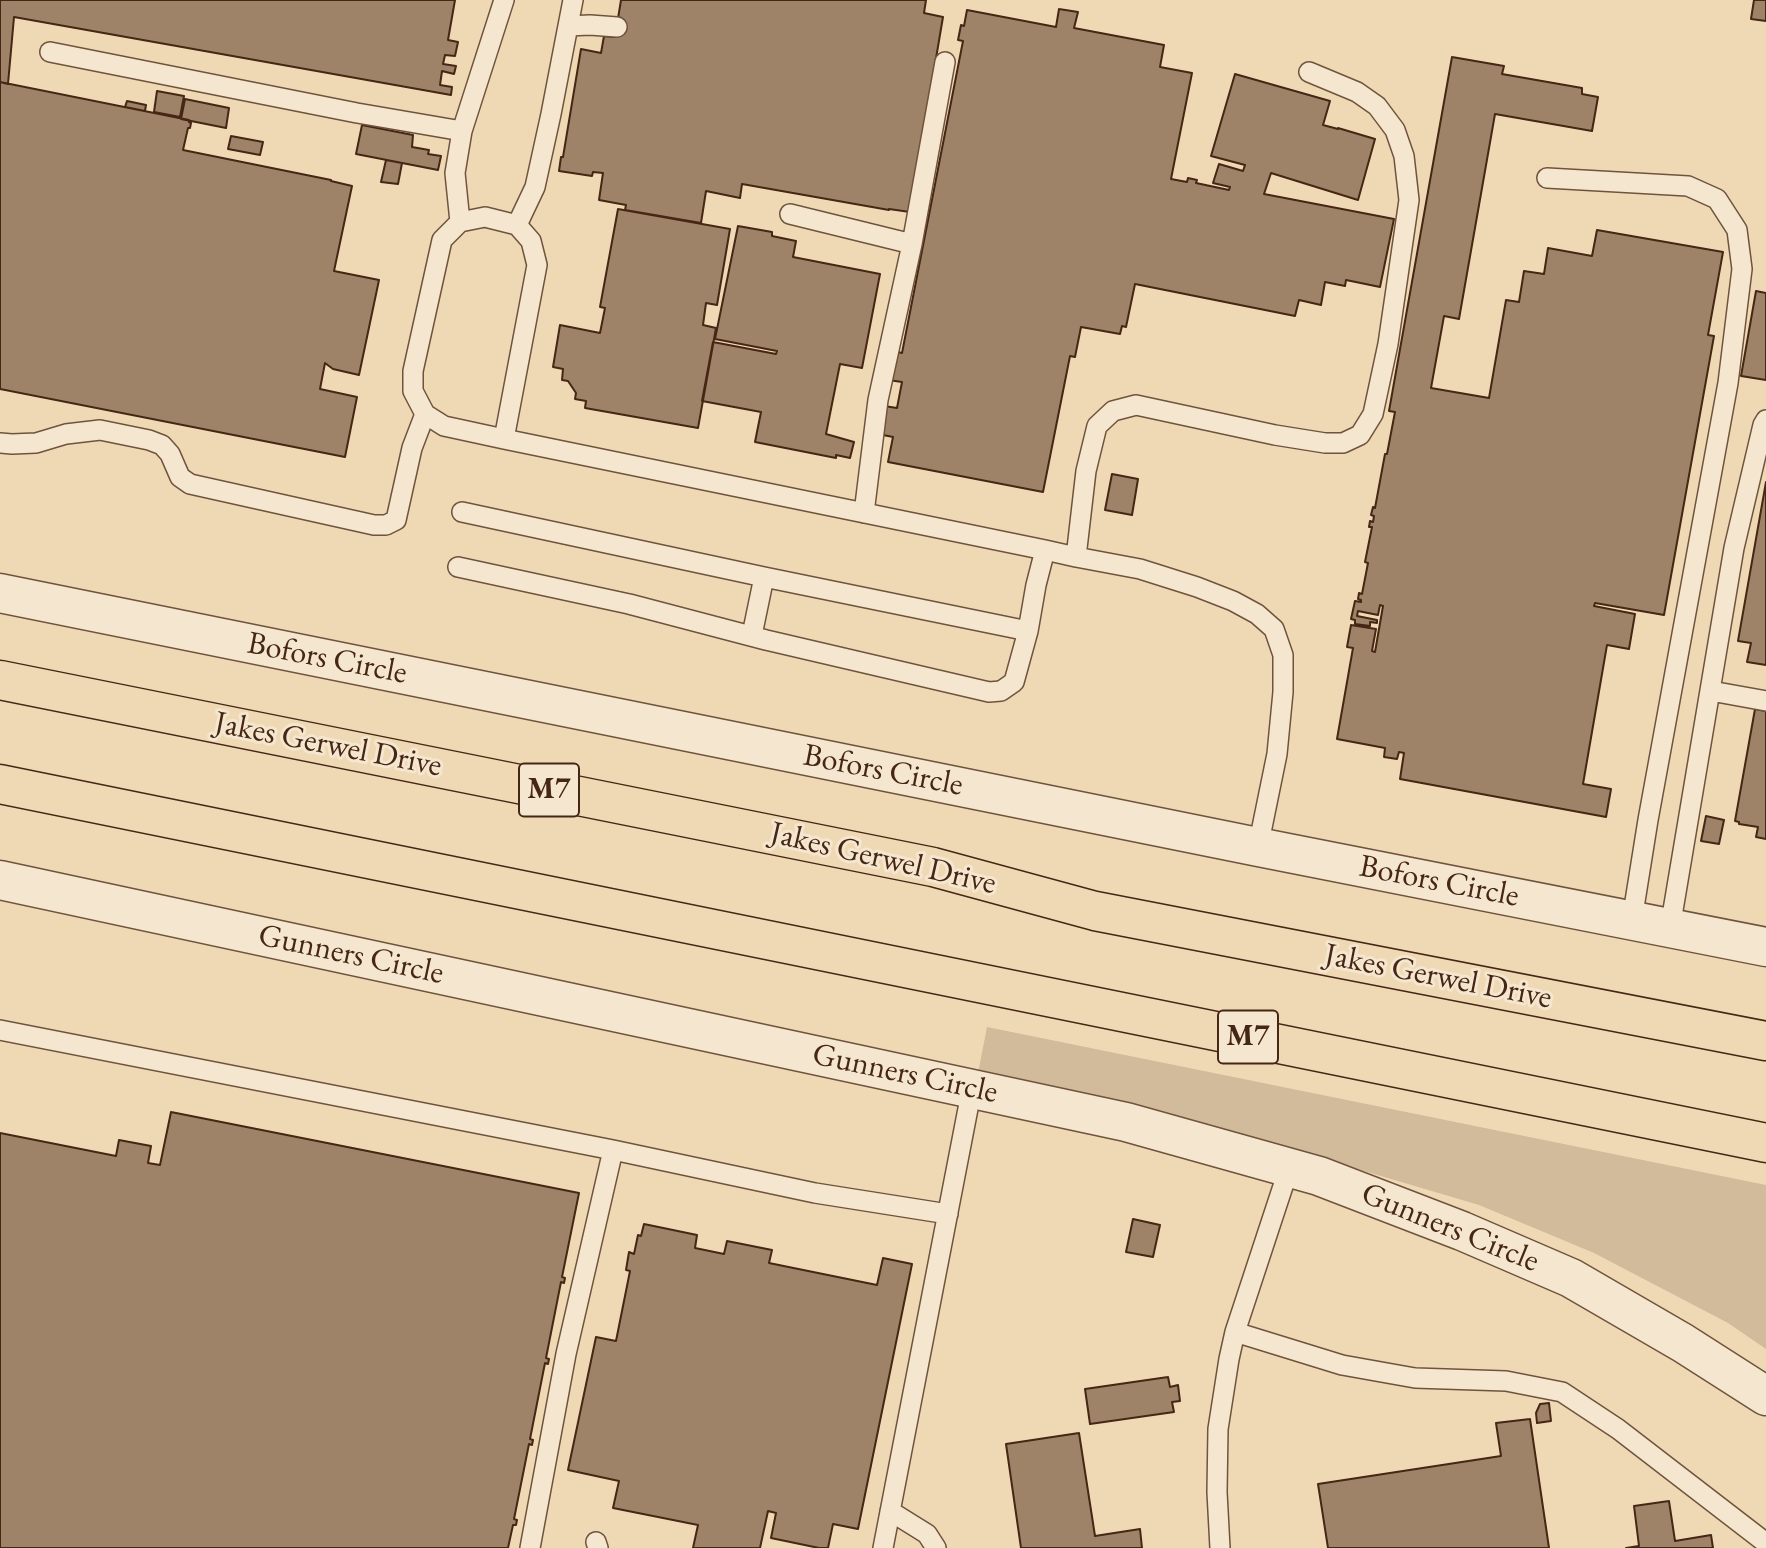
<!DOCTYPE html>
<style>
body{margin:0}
canvas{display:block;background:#efd9b5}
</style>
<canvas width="1766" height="1548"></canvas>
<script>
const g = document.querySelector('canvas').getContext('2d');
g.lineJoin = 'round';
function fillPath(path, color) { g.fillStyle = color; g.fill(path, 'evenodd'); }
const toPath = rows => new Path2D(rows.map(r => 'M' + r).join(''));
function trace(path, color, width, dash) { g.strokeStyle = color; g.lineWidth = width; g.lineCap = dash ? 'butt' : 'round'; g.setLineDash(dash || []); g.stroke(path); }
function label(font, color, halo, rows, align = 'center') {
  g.font = font + ' "EB Garamond",serif'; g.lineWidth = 6; g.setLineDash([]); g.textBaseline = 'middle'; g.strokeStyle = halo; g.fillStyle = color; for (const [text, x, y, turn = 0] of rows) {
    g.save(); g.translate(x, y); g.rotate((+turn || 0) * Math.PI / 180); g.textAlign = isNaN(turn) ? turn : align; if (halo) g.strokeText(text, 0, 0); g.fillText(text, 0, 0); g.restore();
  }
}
fillPath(toPath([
 [987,1027,1766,1185,1766,1349,1728,1323,1594,1253,1479,1205,1249,1137,978,1073]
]), '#d2bb9a');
const building = toPath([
 [0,0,455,0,448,40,458,42,455,56,445,55,443,64,456,66,454,74,442,71,440,85,452,87,451,95,14,17,8,84,0,82,0,0],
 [621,0,926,0,924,13,943,17,910,212,889,209,889,210,742,184,740,198,706,191,701,223,625,210,626,205,599,200,603,173,593,172,592,176,559,171,561,157,563,157,581,49,601,53,604,36,615,37,621,0],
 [1754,0,1766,0,1766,21,1751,19,1754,0],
 [1059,9,1078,12,1074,28,1164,45,1160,67,1192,73,1171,179,1187,182,1188,178,1197,180,1196,183,1229,190,1230,187,1213,183,1219,164,1243,171,1245,165,1211,156,1235,74,1330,101,1323,125,1338,129,1338,128,1375,139,1358,200,1271,173,1264,194,1394,219,1380,287,1346,280,1345,286,1325,282,1321,305,1299,300,1295,316,1135,284,1126,327,1122,326,1120,334,1081,327,1075,357,1070,356,1043,492,888,462,893,437,878,434,884,406,897,408,902,382,888,380,894,351,902,353,963,41,958,40,961,25,964,26,967,10,1056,27,1059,9],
 [1452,57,1504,66,1502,74,1582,88,1582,94,1598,97,1592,131,1495,114,1459,319,1444,316,1431,388,1489,398,1506,300,1519,302,1524,271,1544,274,1548,248,1592,256,1597,230,1723,252,1708,335,1714,336,1664,615,1595,603,1594,606,1635,614,1629,649,1607,645,1583,784,1611,789,1606,817,1400,779,1404,753,1399,752,1397,759,1384,757,1385,748,1337,739,1353,648,1347,647,1351,625,1376,629,1372,651,1375,652,1383,606,1380,605,1378,615,1358,611,1357,616,1377,620,1377,623,1370,622,1370,626,1355,624,1355,620,1351,619,1355,601,1361,602,1361,600,1358,599,1359,593,1362,594,1368,563,1365,562,1372,527,1369,527,1370,521,1373,522,1374,516,1371,515,1373,507,1375,508,1385,454,1387,454,1395,412,1389,411,1452,57],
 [0,82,189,120,189,122,191,123,190,128,188,128,183,150,331,180,331,181,352,186,334,271,379,280,359,375,333,369,325,363,320,389,357,397,345,457,0,389,0,82],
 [157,91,184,96,180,117,154,112,157,91],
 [185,99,229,108,226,128,181,119,185,99],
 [127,101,146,105,145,111,125,107,127,101],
 [362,125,413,135,412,147,429,150,428,154,441,156,438,170,356,154,362,125],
 [231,136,263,142,260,155,228,149,231,136],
 [386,160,402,163,398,184,381,182,386,160],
 [618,209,730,229,717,305,706,303,703,325,716,328,698,428,585,408,586,401,575,399,576,393,568,381,562,380,563,369,553,367,560,325,600,333,605,308,600,307,618,209],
 [738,226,772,232,772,236,796,241,793,257,880,274,862,368,840,364,826,434,854,442,850,458,836,455,836,458,755,442,761,412,702,401,713,342,776,354,777,351,715,339,738,226],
 [1756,291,1766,293,1766,380,1741,376,1756,291],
 [1112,474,1138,479,1132,515,1105,510,1112,474],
 [1766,482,1766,665,1747,662,1751,643,1738,641,1766,482],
 [1755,709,1766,711,1766,839,1756,837,1758,827,1739,824,1739,822,1735,821,1755,709],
 [1706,816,1724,820,1719,844,1701,841,1706,816],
 [171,1112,579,1193,562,1277,565,1278,564,1283,561,1282,546,1358,549,1359,548,1364,545,1363,530,1439,533,1440,532,1445,529,1444,514,1519,517,1520,516,1525,513,1525,508,1548,0,1548,0,1133,116,1156,119,1140,151,1146,148,1163,160,1165,171,1112],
 [1133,1219,1160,1225,1153,1257,1126,1252,1133,1219],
 [644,1224,697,1235,695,1248,724,1254,727,1241,772,1250,769,1263,877,1285,883,1258,912,1264,858,1529,833,1524,828,1548,819,1548,771,1538,776,1513,768,1511,760,1548,693,1548,698,1525,613,1508,619,1481,568,1470,596,1337,616,1341,630,1271,626,1270,629,1252,634,1254,638,1235,641,1236,644,1224],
 [1168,1377,1170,1387,1178,1385,1180,1401,1172,1402,1174,1412,1090,1424,1085,1389,1168,1377],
 [1549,1403,1551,1421,1537,1423,1536,1413,1540,1404,1549,1403],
 [1530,1419,1549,1548,1328,1548,1318,1484,1501,1456,1496,1423,1530,1419],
 [1079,1433,1095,1536,1140,1529,1142,1548,1021,1548,1006,1444,1079,1433],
 [1669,1501,1675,1541,1711,1535,1713,1548,1626,1548,1639,1546,1634,1506,1669,1501]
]);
fillPath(building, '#9e8368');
trace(building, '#462614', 2);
const service = toPath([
 [568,26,590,25,617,27],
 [50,52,357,113,462,131],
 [1547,178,1688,186,1717,199,1737,230,1742,269,1728,383,1648,820,1632,920],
 [790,214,912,244],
 [460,222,455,173,462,131,504,0],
 [517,225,535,187,551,114,573,0],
 [504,439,537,265,531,241,517,225,485,217,460,222,442,240,413,371,413,391,425,414,444,426,504,439,1045,550,1076,557,1140,569,1197,587,1233,601,1257,614,1274,629,1283,655,1283,692,1277,754,1258,847],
 [0,443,12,444,36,443,66,434,100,430,149,440,162,445,170,454,180,477,190,484,374,525,386,525,396,520,412,448,425,414],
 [462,512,764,577,1028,631],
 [864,513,878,400,912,244,945,62],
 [1076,557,1086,471,1097,426,1113,411,1136,405,1275,435,1325,443,1343,443,1360,435,1373,414,1388,344,1409,200,1404,156,1395,130,1377,106,1357,92,1309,72],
 [458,567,629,604,766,640,989,692,1001,691,1014,682,1028,631,1036,585,1045,550],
 [752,635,764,577],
 [1711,691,1766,701],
 [1670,928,1734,548,1763,425,1766,420],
 [0,1030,613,1150,815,1193,948,1214],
 [1235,1332,1342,1365,1415,1378,1506,1381,1562,1392,1618,1429,1766,1543],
 [890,1511,927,1534,936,1548],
 [596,1542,598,1548],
 [530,1548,566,1354,613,1150],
 [883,1548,972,1088],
 [1220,1548,1217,1492,1218,1429,1229,1359,1235,1332,1289,1168]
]);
const minor = toPath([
 [0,593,1258,847,1766,947],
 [0,880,1126,1122,1319,1176,1462,1231,1571,1278,1683,1343,1766,1396]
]);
const trunk = toPath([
 [0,680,933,867,1095,911,1766,1041],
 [0,784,1766,1143]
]);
trace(service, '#70533c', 22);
trace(minor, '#70533c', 41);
trace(trunk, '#462614', 41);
trace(service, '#f5e6cf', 19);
trace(minor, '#f5e6cf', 38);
trace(trunk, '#efd9b5', 38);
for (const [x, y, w] of [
 [549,790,60],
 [1248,1037,60]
]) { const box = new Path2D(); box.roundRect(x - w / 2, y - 26.5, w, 53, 5); g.fillStyle = '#f5e6cf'; g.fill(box); trace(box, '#462614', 2); }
label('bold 30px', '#462614', null, [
 ["M7",549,790],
 ["M7",1248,1037]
]);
label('32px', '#462614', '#f5e6cf', [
 ["Bofors Circle",327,659,11],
 ["Jakes Gerwel Drive",328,745,11],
 ["Bofors Circle",883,771,11],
 ["Jakes Gerwel Drive",883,859,13],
 ["Bofors Circle",1439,882,11],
 ["Gunners Circle",351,955,12],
 ["Jakes Gerwel Drive",1438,977,11],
 ["Gunners Circle",905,1074,12],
 ["Gunners Circle",1450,1228,22]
]);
</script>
